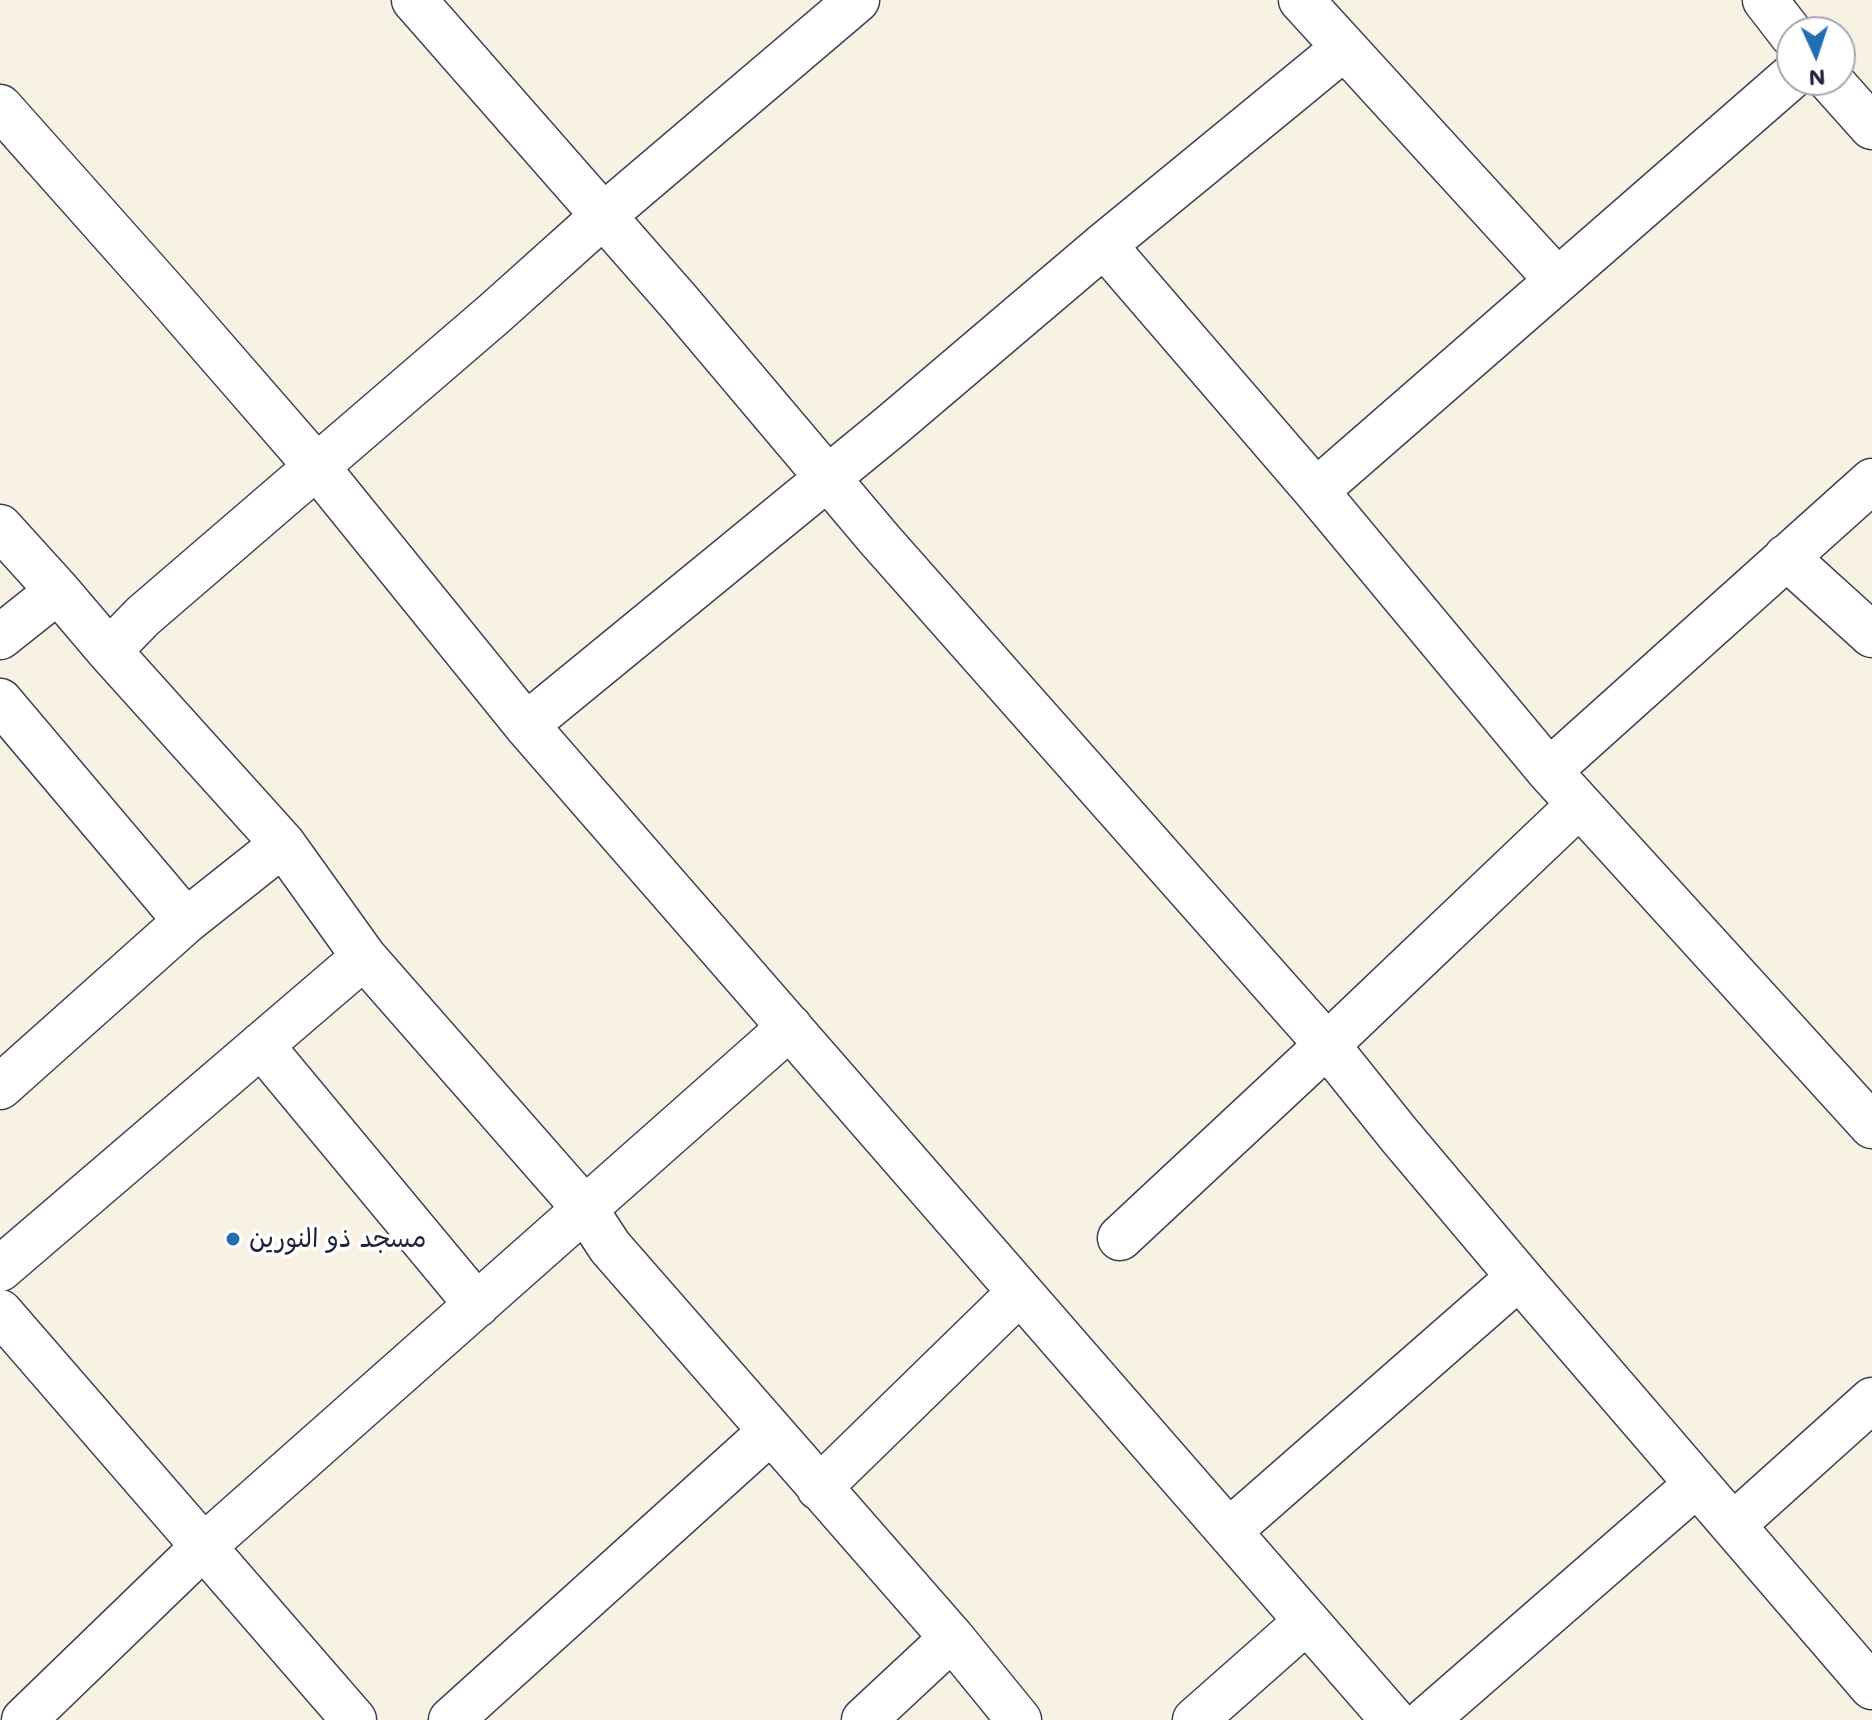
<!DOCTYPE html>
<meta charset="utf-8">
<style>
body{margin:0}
#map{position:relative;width:1872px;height:1720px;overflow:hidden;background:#f7f2e3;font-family:Mali,sans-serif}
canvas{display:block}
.north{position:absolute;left:1776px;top:16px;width:80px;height:80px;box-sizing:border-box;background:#fff;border:2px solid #a7a7b1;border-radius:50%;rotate:177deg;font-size:22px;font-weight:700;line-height:32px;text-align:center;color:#22223b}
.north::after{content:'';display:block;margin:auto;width:28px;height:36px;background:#1f6fb2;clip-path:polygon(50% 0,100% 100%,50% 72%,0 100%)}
</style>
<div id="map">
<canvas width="1872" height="1720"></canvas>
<div class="north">N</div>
</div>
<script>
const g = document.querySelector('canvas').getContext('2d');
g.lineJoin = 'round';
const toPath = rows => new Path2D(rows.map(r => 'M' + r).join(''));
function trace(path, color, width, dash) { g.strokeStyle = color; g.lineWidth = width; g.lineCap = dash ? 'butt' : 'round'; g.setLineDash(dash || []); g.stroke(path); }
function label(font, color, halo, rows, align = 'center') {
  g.font = font + ' Mali,"Playpen Sans Arabic",sans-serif'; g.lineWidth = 7; g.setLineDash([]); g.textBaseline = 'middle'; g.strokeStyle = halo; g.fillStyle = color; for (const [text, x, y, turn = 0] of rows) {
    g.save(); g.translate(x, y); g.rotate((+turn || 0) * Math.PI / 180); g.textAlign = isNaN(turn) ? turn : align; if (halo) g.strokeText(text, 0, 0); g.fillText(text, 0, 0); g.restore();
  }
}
const minor = toPath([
 [414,0,679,302,880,540,1327,1045,1400,1136,1519,1277,1872,1687],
 [1301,0,1557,280],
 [1765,0,1792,35],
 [1830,80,1872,127],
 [0,107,170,298,317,467,526,725,1393,1720],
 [1104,245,1316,491,1549,771,1872,1126],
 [1316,491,1792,76],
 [0,527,58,591,109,651,283,844,364,957,585,1209,610,1247,952,1638,1019,1720],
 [1786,557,1872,635],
 [0,637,58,591],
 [109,651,143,616,495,313,603,216,857,0],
 [0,701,186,921],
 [526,725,891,426,1104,245,1344,48],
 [1549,771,1872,481],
 [261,1045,477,1305],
 [0,1087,186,921,283,844],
 [1120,1238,1327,1045,1579,805],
 [0,1269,364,957],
 [0,1312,354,1720],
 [819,1488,1020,1292],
 [1733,1525,1872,1400],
 [1229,1531,1519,1277],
 [24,1720,204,1546,790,1027],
 [451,1720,770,1432],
 [864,1720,952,1638],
 [1195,1720,1307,1621],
 [1426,1720,1697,1484]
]);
trace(minor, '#424154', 47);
trace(minor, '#fff', 44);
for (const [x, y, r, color] of [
 [233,1239,8,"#1f6fb2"]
]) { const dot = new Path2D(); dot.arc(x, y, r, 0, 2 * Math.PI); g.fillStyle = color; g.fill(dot); trace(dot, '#fff', 3); }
label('26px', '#22223b', '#fff', [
 ["مسجد ذو النورين",249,1239]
], 'left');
</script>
